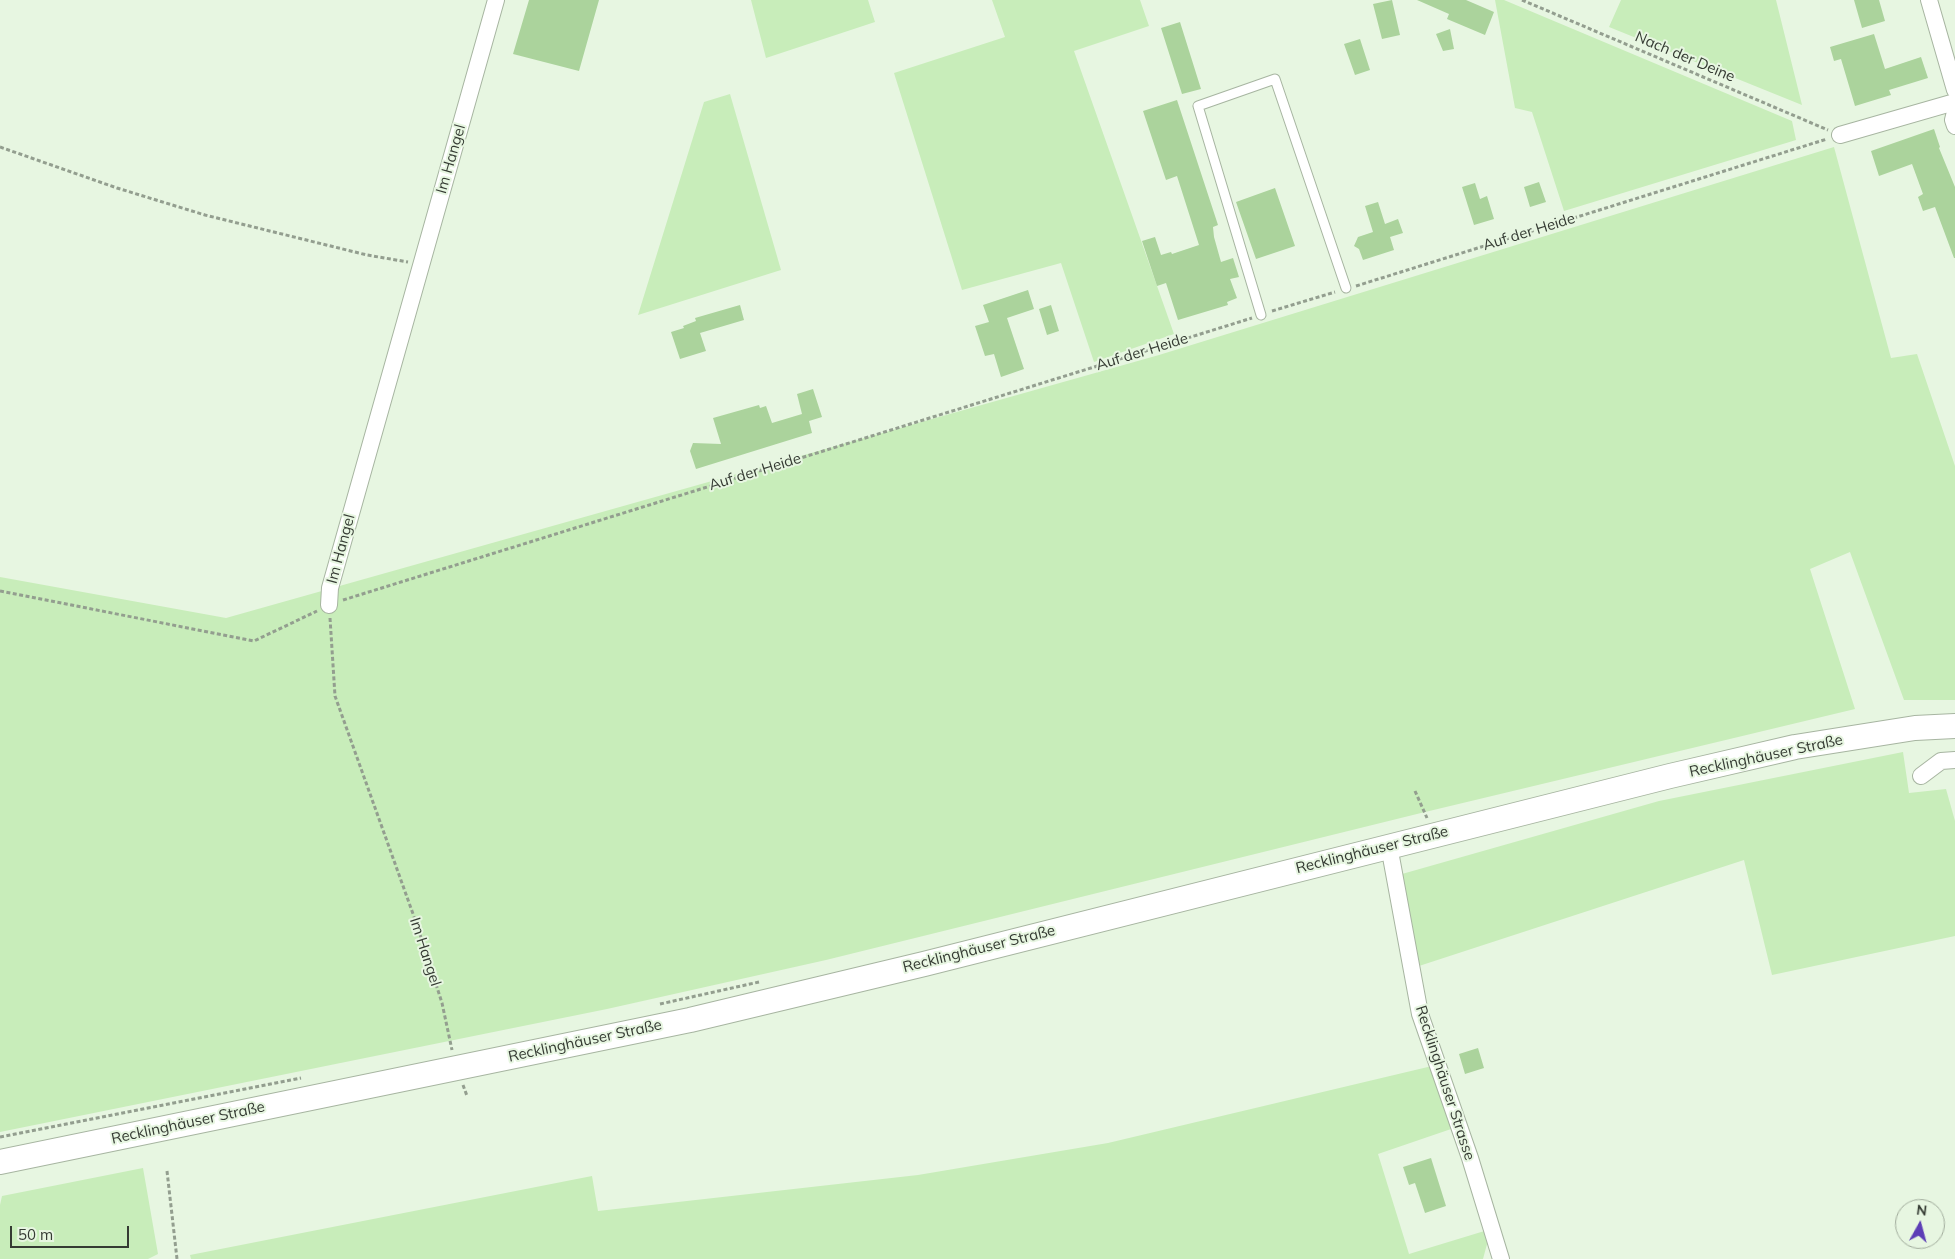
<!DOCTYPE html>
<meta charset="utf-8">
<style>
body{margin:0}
#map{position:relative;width:1955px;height:1259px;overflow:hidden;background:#e7f6e1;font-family:Mulish,sans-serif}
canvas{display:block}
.north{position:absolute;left:1895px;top:1199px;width:50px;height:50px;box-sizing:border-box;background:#e7f6e1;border:1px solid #a0ab9b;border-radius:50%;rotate:7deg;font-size:14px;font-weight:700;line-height:20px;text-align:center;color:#353b33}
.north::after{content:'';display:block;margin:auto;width:18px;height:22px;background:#5d3eb6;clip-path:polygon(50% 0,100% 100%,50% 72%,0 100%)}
.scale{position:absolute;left:10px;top:1226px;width:119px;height:22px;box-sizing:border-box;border:2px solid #353b33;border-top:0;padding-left:6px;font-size:15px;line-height:18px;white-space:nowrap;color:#353b33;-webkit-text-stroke:4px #e7f6e1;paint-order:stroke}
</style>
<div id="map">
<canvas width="1955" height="1259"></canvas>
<div class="north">N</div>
<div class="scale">50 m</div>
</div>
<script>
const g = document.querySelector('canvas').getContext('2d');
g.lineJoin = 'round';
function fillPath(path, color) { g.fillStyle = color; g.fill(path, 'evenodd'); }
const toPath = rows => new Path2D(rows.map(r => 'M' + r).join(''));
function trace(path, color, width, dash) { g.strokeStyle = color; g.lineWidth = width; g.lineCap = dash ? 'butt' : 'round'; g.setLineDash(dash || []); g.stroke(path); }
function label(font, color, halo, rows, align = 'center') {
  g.font = font + ' Mulish,sans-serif'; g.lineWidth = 4; g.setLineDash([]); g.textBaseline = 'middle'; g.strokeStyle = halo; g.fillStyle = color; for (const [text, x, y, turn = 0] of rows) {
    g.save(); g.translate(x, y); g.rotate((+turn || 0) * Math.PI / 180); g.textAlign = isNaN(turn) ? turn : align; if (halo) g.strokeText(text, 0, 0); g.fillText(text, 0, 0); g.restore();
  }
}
fillPath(toPath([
 [751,0,868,0,875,22,766,58],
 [992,0,1140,0,1149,26,1074,51,1174,334,1094,362,1061,263,962,290,894,73,1005,37],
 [1495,0,1504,0,1792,121,1796,140,1564,211,1532,112,1515,108],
 [1621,0,1776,0,1802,105,1609,27],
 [730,94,781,270,638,315,704,102],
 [1834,147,1891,358,1917,354,1955,466,1955,700,1904,700,1850,552,1810,569,1855,709,1421,813,826,960,607,1009,0,1132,0,577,226,618,1159,355],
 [1903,752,1909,793,1946,789,1955,821,1955,936,1772,975,1744,860,1419,966,1402,874,1659,801],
 [1432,1066,1454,1128,1378,1154,1409,1254,1491,1229,1483,1259,191,1259,190,1255,592,1176,598,1211,918,1175,1108,1143],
 [143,1168,158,1254,148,1259,0,1259,0,1205,2,1196]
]), '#c8edba');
fillPath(toPath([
 [529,0,599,0,579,71,513,54],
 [1392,0,1400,35,1382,39,1373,4],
 [1417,0,1466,0,1494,12,1485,35,1447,19,1449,14],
 [1854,0,1879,0,1885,21,1862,28],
 [1180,22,1201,89,1182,94,1161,28],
 [1450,29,1454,49,1443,51,1436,34],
 [1874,34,1885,69,1921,57,1928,78,1889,90,1891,95,1855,106,1841,59,1834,61,1830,47],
 [1360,39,1370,70,1355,75,1344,44],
 [1177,100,1218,225,1213,227,1214,237,1221,262,1233,258,1239,277,1230,279,1237,298,1227,302,1228,305,1178,320,1166,283,1157,286,1142,241,1155,237,1161,255,1171,252,1172,254,1199,245,1177,176,1166,180,1143,111],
 [1934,129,1940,147,1939,148,1955,187,1955,258,1954,258,1935,207,1923,211,1918,197,1923,194,1912,164,1879,176,1871,151],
 [1539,182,1546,202,1530,207,1524,187],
 [1475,183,1480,199,1487,196,1494,219,1474,225,1462,187],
 [1275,188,1295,246,1256,259,1236,202],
 [1378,202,1385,224,1398,219,1403,233,1390,237,1394,250,1363,260,1359,249,1354,246,1358,237,1373,232,1365,206],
 [1028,290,1034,309,1007,318,1024,369,1001,377,994,354,985,356,975,326,989,322,983,305],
 [740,305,744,320,700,333,706,351,680,359,671,332,684,328,683,326,696,321,695,318],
 [1051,305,1059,331,1047,335,1039,309],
 [813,389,822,417,809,421,812,433,696,469,690,451,693,443,721,444,713,418,759,405,760,408,766,406,772,423,802,414,797,394],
 [1478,1048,1484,1068,1465,1074,1459,1054],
 [1431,1158,1446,1206,1425,1213,1415,1183,1409,1185,1403,1167]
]), '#abd39c');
const lane = toPath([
 [1261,315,1198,106,1275,79,1346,288]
]);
const street = toPath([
 [1929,0,1955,90],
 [1955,112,1953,120,1955,126],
 [1840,135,1955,102],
 [329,605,330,588,496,0],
 [1921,776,1941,761,1955,760],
 [1389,846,1420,1014,1470,1158,1501,1259]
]);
const secondary = toPath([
 [0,1162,690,1020,924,964,1670,776,1795,747,1915,728,1955,726]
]);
trace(lane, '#a7b5a1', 11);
trace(street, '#a7b5a1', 18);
trace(secondary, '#a7b5a1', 26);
trace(toPath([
 [1522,0,1828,130],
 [0,147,117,188,205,215,367,255,408,262],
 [1356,286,1827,139],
 [1272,311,1335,292],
 [0,591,254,641,317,611],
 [343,600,1252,318],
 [330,618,335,696,417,925,442,1003,452,1050],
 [1415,791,1427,818],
 [660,1004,759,982],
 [463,1085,467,1096],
 [0,1137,301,1078],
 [167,1171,177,1259]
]), '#939e8f', 3, [4, 2.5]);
trace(lane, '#fff', 9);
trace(street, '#fff', 16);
trace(secondary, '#fff', 24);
label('15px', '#353b33', '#e7f6e1', [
 ["Nach der Deine",1685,57,23],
 ["Im Hangel",451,159,-74],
 ["Auf der Heide",1529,232,-17],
 ["Auf der Heide",1142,352,-17],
 ["Auf der Heide",755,472,-17],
 ["Im Hangel",341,549,-75],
 ["Recklinghäuser Straße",1766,756,-12],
 ["Recklinghäuser Straße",1372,850,-14],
 ["Recklinghäuser Straße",979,949,-14],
 ["Im Hangel",425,952,72],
 ["Recklinghäuser Straße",585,1041,-12],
 ["Recklinghäuser Strasse",1445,1083,72],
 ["Recklinghäuser Straße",188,1123,-12]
]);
</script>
